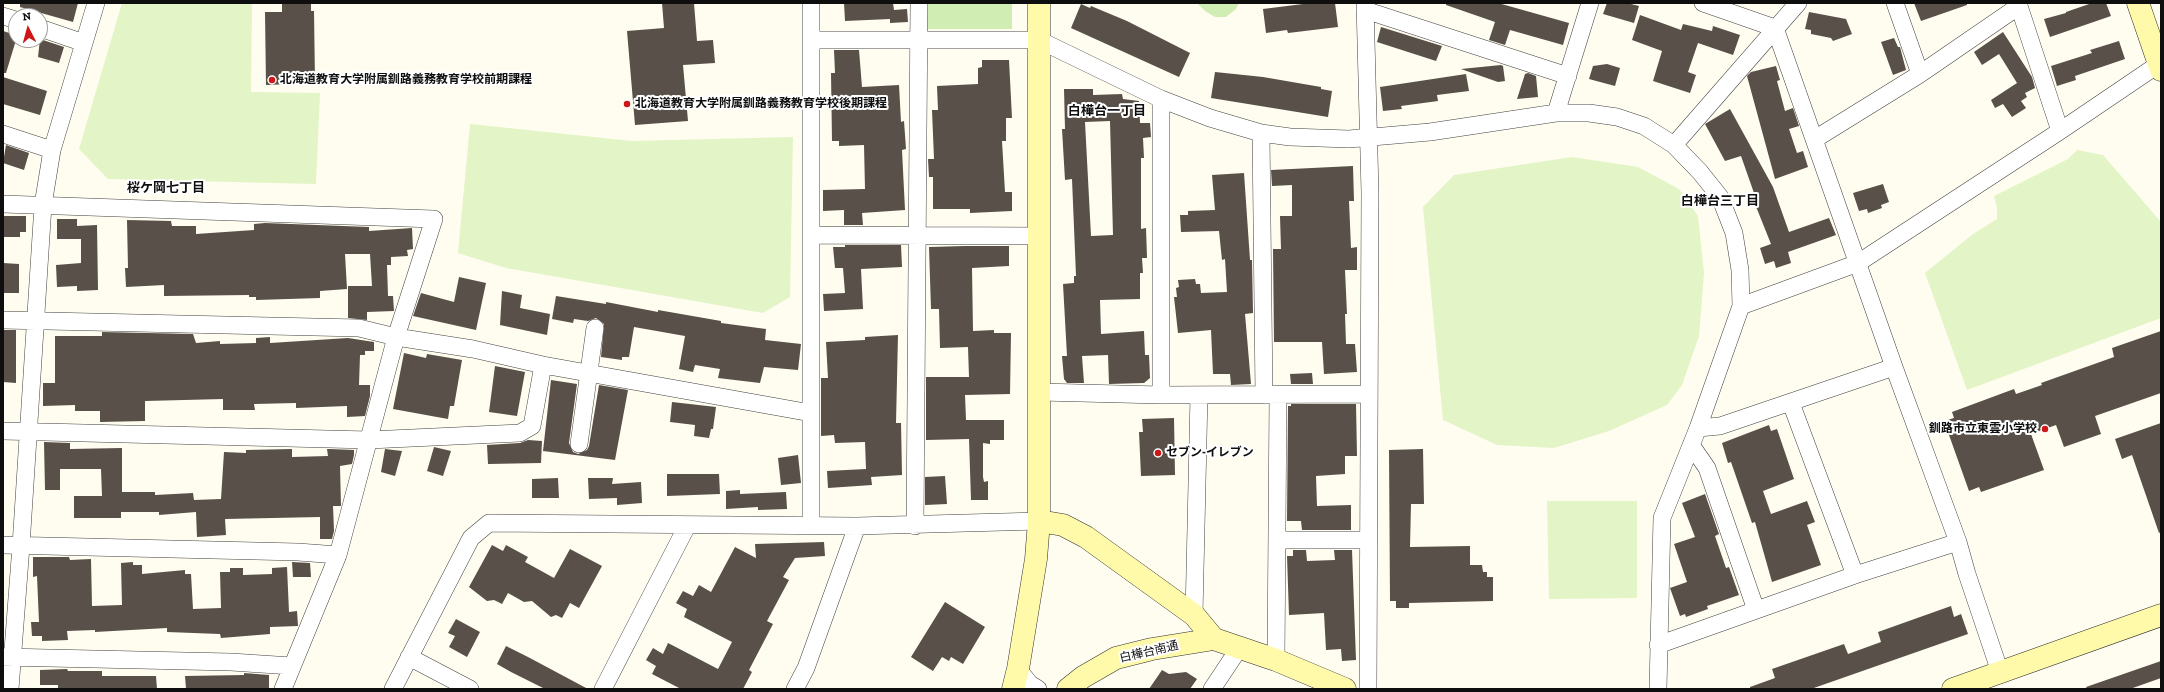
<!DOCTYPE html>
<meta charset="utf-8">
<style>
body{margin:0}
#map{position:relative;width:2164px;height:692px;overflow:hidden;background:#fffdef;font-family:"Zilla Slab",serif}
canvas{display:block}
.frame{position:absolute;inset:0;border:4px solid #0e0e0e;pointer-events:none}
.north{position:absolute;left:8px;top:8px;width:40px;height:40px;box-sizing:border-box;background:#fff;border:1px solid #9f9f9f;border-radius:50%;rotate:354deg;font-size:11px;font-weight:700;line-height:16px;text-align:center;color:#0e0e0e}
.north::after{content:'';display:block;margin:auto;width:14px;height:18px;background:#ce1717;clip-path:polygon(50% 0,100% 100%,50% 72%,0 100%)}
</style>
<div id="map">
<canvas width="2164" height="692"></canvas>
<div class="frame"></div>
<div class="north">N</div>
</div>
<script>
const g = document.querySelector('canvas').getContext('2d');
g.lineJoin = 'round';
function fillPath(path, color) { g.fillStyle = color; g.fill(path, 'evenodd'); }
const toPath = rows => new Path2D(rows.map(r => 'M' + r).join(''));
function trace(path, color, width, dash) { g.strokeStyle = color; g.lineWidth = width; g.lineCap = dash ? 'butt' : 'round'; g.setLineDash(dash || []); g.stroke(path); }
function label(font, color, halo, rows, align = 'center') {
  g.font = font + ' "Zilla Slab","Noto Sans JP",serif'; g.lineWidth = 4; g.setLineDash([]); g.textBaseline = 'middle'; g.strokeStyle = halo; g.fillStyle = color; for (const [text, x, y, turn = 0] of rows) {
    g.save(); g.translate(x, y); g.rotate((+turn || 0) * Math.PI / 180); g.textAlign = isNaN(turn) ? turn : align; if (halo) g.strokeText(text, 0, 0); g.fillText(text, 0, 0); g.restore();
  }
}
fillPath(toPath([
 [927,3,1012,3,1012,29,928,29],
 [1197,3,1239,3,1236,9,1226,17,1215,17,1205,11]
]), '#d0eeb4');
fillPath(toPath([
 [122,3,252,4,251,92,320,93,316,184,108,179,79,149],
 [470,124,632,141,793,137,790,297,763,313,506,268,458,253],
 [2077,150,2103,155,2161,222,2161,318,1967,390,1925,273,1973,234,1997,219,1997,208,1994,196,2068,159],
 [1572,157,1638,167,1679,189,1698,216,1704,273,1699,336,1682,385,1667,405,1609,431,1554,448,1497,445,1443,420,1423,207,1454,175],
 [1547,501,1637,501,1637,598,1549,599]
]), '#e3f4c7');
fillPath(toPath([
 [20,3,78,3,73,22,20,7],
 [282,3,311,3,311,11,314,11,315,83,266,85,265,12,282,12],
 [662,3,694,3,697,41,713,40,715,63,683,65,688,121,635,125,627,31,664,28],
 [844,3,893,3,894,10,907,9,908,22,890,23,890,19,845,21],
 [1311,3,1335,3,1338,27,1288,33,1287,30,1266,33,1263,9],
 [1446,3,1498,3,1569,23,1563,45,1510,30,1505,45,1489,40,1495,22,1446,5],
 [1607,3,1627,3,1639,6,1634,23,1603,14],
 [1914,3,1967,3,1967,5,1921,21],
 [2092,3,2106,3,2111,16,2050,37,2044,19,2066,13,2066,12],
 [1081,4,1090,8,1091,6,1127,21,1190,53,1179,77,1071,28],
 [1809,12,1846,19,1852,34,1833,41,1831,38,1811,34,1811,30,1805,29],
 [1640,15,1681,30,1683,24,1712,31,1713,26,1740,35,1733,55,1698,43,1688,72,1696,75,1690,93,1653,81,1662,51,1632,40],
 [1381,27,1442,46,1436,61,1377,42],
 [3,31,16,35,16,40,6,73,3,73],
 [2003,32,2032,77,2035,88,2025,93,2027,97,2021,101,2026,108,2012,117,2003,104,1995,108,1991,100,2017,83,1999,54,1982,65,1974,52],
 [1894,38,1898,47,1900,47,1906,70,1893,75,1881,42],
 [40,39,64,47,59,63,38,57],
 [2119,41,2125,59,2075,76,2076,80,2057,86,2051,66,2092,53,2090,50],
 [834,50,859,50,862,87,899,85,901,122,904,121,906,149,902,150,905,210,862,213,863,225,844,225,844,210,823,211,823,190,865,189,864,145,839,146,839,141,832,141,831,73,835,73],
 [982,60,1009,60,1012,118,1006,118,1006,141,1002,141,1005,192,1012,192,1012,211,970,213,970,209,933,209,933,177,929,177,928,159,934,159,932,110,938,110,937,86,978,84,978,68,982,67],
 [1607,64,1620,68,1615,86,1589,79,1593,66],
 [1501,65,1503,66,1505,81,1498,82,1461,69],
 [1776,66,1780,80,1777,81,1785,111,1793,108,1799,126,1789,129,1797,153,1803,151,1808,167,1775,179,1747,76,1751,72],
 [1215,72,1263,77,1321,87,1321,89,1332,91,1328,117,1211,98],
 [1528,73,1536,76,1538,97,1517,99,1525,74],
 [1466,74,1469,91,1437,95,1438,101,1401,106,1402,109,1383,111,1380,87],
 [3,77,47,91,40,115,3,104],
 [1064,89,1093,89,1093,95,1122,94,1123,99,1139,101,1140,123,1150,123,1151,137,1143,138,1144,158,1141,158,1141,229,1146,228,1147,258,1142,258,1143,273,1140,273,1140,299,1100,300,1101,334,1144,331,1145,355,1149,355,1150,378,1144,383,1109,384,1108,355,1082,356,1084,383,1067,383,1064,379,1062,356,1067,356,1063,284,1074,283,1074,276,1076,276,1072,179,1065,180,1062,129,1065,129],
 [1110,121,1113,235,1091,236,1085,122],
 [1730,109,1773,187,1789,232,1829,218,1836,235,1788,252,1791,263,1776,268,1774,261,1765,264,1760,248,1771,244,1751,194,1754,193,1741,156,1725,161,1705,124],
 [6,145,29,153,24,170,3,163],
 [1353,166,1354,201,1349,201,1351,248,1357,247,1357,270,1345,270,1347,314,1345,314,1346,344,1355,344,1357,372,1324,374,1322,342,1274,342,1273,249,1281,249,1280,216,1292,216,1292,185,1272,186,1271,170],
 [1244,173,1250,260,1252,260,1253,313,1245,314,1251,384,1231,385,1230,374,1213,374,1211,330,1178,333,1174,297,1177,297,1176,288,1179,287,1178,280,1195,279,1196,284,1200,284,1201,293,1227,292,1225,259,1222,260,1219,231,1181,232,1180,215,1188,215,1188,211,1215,210,1212,175],
 [1883,184,1889,202,1881,205,1882,208,1868,213,1867,209,1859,211,1853,193],
 [3,216,26,216,26,232,20,232,20,237,3,237],
 [57,219,77,219,77,226,97,225,98,290,77,291,77,286,57,287,56,265,81,263,81,239,57,239],
 [127,220,171,221,172,226,196,226,196,234,254,230,254,224,265,223,369,227,369,231,412,228,413,249,407,250,408,256,391,257,391,265,387,265,388,296,393,296,394,311,367,312,367,320,348,318,348,286,372,286,370,254,345,254,347,289,320,291,320,298,256,300,256,297,249,297,249,295,164,296,164,285,126,287,125,268,128,268],
 [845,245,901,245,902,267,861,269,863,309,824,311,823,294,845,293,843,268,835,268,833,247,845,247],
 [965,246,1009,246,1009,266,972,268,973,331,994,330,994,333,1011,333,1010,394,965,395,966,420,1004,420,1004,440,990,440,990,444,983,443,983,477,984,482,988,481,988,500,971,500,969,439,926,440,926,377,969,377,968,347,940,348,939,309,931,309,929,247],
 [3,263,19,264,19,293,3,293],
 [459,277,486,283,476,330,413,316,421,293,454,302],
 [502,291,522,295,520,308,550,314,547,335,500,325],
 [556,296,606,304,606,302,658,312,658,310,721,321,721,323,766,329,765,340,801,344,798,370,764,367,760,383,718,378,720,369,695,365,693,372,679,369,685,336,634,327,629,357,622,357,622,360,601,357,604,324,596,318,588,321,574,319,573,323,552,319],
 [3,330,16,330,16,383,3,382],
 [2161,331,2161,393,2095,416,2101,434,2064,447,2056,425,2031,434,2044,470,1981,492,1979,487,1969,491,1944,421,1954,418,1952,412,2014,389,2016,394,2042,385,2041,383,2114,357,2112,348],
 [102,332,193,334,196,343,220,341,220,344,256,343,256,338,270,337,270,343,348,338,374,342,374,351,365,351,365,355,360,355,359,385,370,385,370,396,365,416,347,417,347,406,296,408,296,403,254,404,255,410,223,410,223,399,145,401,145,421,100,422,100,411,75,411,75,405,43,406,43,383,55,383,55,336,102,336],
 [898,335,896,423,901,423,902,475,871,477,872,485,828,488,827,471,866,469,865,442,835,443,834,435,821,436,821,378,828,378,826,342,865,340,865,337],
 [404,353,426,358,427,354,462,360,454,406,450,406,448,419,393,409],
 [495,366,525,372,517,416,489,412],
 [1312,373,1313,384,1291,384,1290,374],
 [551,380,577,384,569,443,573,452,578,454,587,450,589,446,599,385,628,390,615,460,543,451],
 [672,402,716,407,713,429,711,429,709,438,694,436,695,425,670,422],
 [1291,404,1356,404,1357,456,1345,456,1345,474,1316,476,1317,506,1351,505,1351,530,1302,530,1301,521,1287,521,1288,406,1291,406],
 [1174,418,1175,475,1141,476,1139,432,1143,432,1142,419],
 [2161,423,2161,532,2159,533,2132,455,2122,459,2115,439],
 [1769,425,1771,431,1777,429,1794,479,1763,491,1771,514,1807,501,1815,522,1807,525,1821,565,1772,582,1755,522,1752,523,1731,462,1728,463,1722,443],
 [528,440,542,441,541,463,488,464,487,445,520,443],
 [44,442,70,443,70,449,122,448,122,492,155,492,155,495,193,493,194,500,221,499,224,452,246,453,246,450,292,449,292,457,328,456,327,449,330,449,354,450,354,455,352,464,340,466,341,506,333,506,334,531,332,539,320,539,320,517,225,519,226,535,197,537,196,512,159,515,159,512,121,512,121,518,74,518,74,496,102,496,101,469,60,469,60,490,45,490],
 [434,447,451,451,443,476,427,471],
 [385,449,402,451,395,476,381,472],
 [1423,449,1424,504,1411,504,1410,547,1470,546,1470,565,1482,565,1483,572,1487,572,1487,577,1493,577,1493,601,1409,603,1409,608,1396,608,1396,601,1390,601,1389,450],
 [798,455,801,483,781,485,778,458],
 [667,474,719,474,720,494,667,496],
 [945,476,947,504,925,505,925,477],
 [558,478,559,498,532,498,532,479],
 [588,478,613,478,612,484,641,482,642,503,617,505,617,498,589,499],
 [740,490,740,494,786,492,787,509,758,510,758,507,726,509,726,491],
 [1705,494,1719,534,1715,536,1726,568,1729,567,1739,595,1707,606,1708,609,1686,617,1685,614,1680,616,1670,588,1687,582,1674,544,1695,537,1682,503],
 [824,542,825,556,795,558,783,577,789,580,767,621,773,624,749,670,752,672,743,689,681,689,652,674,656,666,646,660,653,648,663,654,668,643,718,669,732,642,684,617,687,609,676,603,683,591,693,596,699,585,711,592,735,547,756,558,755,544],
 [492,545,503,551,506,545,528,557,525,562,554,578,570,549,602,566,579,608,570,603,562,618,556,615,551,617,532,601,524,602,508,593,502,604,494,600,487,601,469,587],
 [1293,550,1306,550,1307,561,1335,560,1334,550,1352,550,1356,660,1342,661,1341,649,1326,650,1324,613,1289,615,1287,556,1293,556],
 [33,557,69,557,70,560,91,559,92,606,122,605,121,563,133,562,133,565,142,565,142,574,185,570,185,574,191,574,193,609,221,608,220,572,230,572,230,568,243,568,243,575,272,574,272,568,287,567,289,612,297,611,298,626,270,627,270,634,221,638,220,634,167,632,167,628,95,632,95,630,67,631,68,640,42,641,42,636,32,636,31,622,39,622,37,576,33,577],
 [292,562,310,563,311,577,293,577],
 [945,602,985,627,963,664,951,657,949,661,942,657,933,671,911,657],
 [1951,606,1954,617,1961,614,1968,634,1811,689,1750,689,1750,687,1775,678,1772,669,1844,644,1848,654,1881,642,1878,632],
 [456,619,480,632,467,657,449,647,455,636,448,633],
 [506,646,528,657,588,689,545,689,511,672,497,664],
 [2161,661,2161,678,2130,689,2087,689,2086,687],
 [67,669,68,671,102,671,102,676,156,676,157,689,58,689,58,685,40,685,40,670],
 [1162,670,1169,674,1186,672,1197,679,1190,689,1149,689],
 [244,673,269,675,269,689,186,689,185,676,244,675]
]), '#585049');
const street = toPath([
 [1365,3,1370,192,1368,689],
 [1703,3,1775,28,1894,367,1958,542,1967,574,2000,672],
 [1895,3,1920,74],
 [2018,3,2060,131],
 [1365,10,1568,76],
 [3,16,16,20],
 [40,28,84,43],
 [812,40,1039,40,1161,99,1210,118,1261,133,1290,137,1349,139,1430,132,1556,113,1589,113,1617,117,1644,126,1674,145,1700,172,1720,197,1734,233,1740,270,1741,306,1698,428,1662,518,1658,689],
 [1161,99,1161,395,1369,394],
 [1556,113,1590,3],
 [1261,133,1264,395],
 [3,134,52,150],
 [1815,139,1920,74,2019,6],
 [1674,145,1798,3],
 [3,204,434,219,396,337,338,555,283,689],
 [811,235,1040,236],
 [1741,306,1858,263,2060,131,2159,64],
 [3,320,359,328,396,337,473,349,543,365,811,413],
 [1039,392,1161,395],
 [1791,403,1855,575],
 [1698,428,1720,426,1894,367],
 [3,431,369,440,520,433,532,426,543,365],
 [579,444,595,328],
 [1691,445,1707,468,1756,610],
 [811,524,811,3],
 [915,526,919,3],
 [1277,540,1369,540],
 [3,545,298,552,338,555],
 [1194,615,1199,395],
 [1658,645,1855,575,1958,542],
 [3,657,231,662,292,666],
 [409,657,470,689],
 [1276,660,1278,395],
 [1018,669,1030,684,1038,689],
 [10,689,21,546,43,205,52,150,96,3],
 [393,689,471,538,489,523,857,526,1039,521],
 [603,689,687,526],
 [795,689,806,668,857,526],
 [1212,689,1240,647]
]);
const secondary = toPath([
 [1039,3,1039,521,1063,525,1086,537,1194,615,1214,639,1276,660,1345,689],
 [2138,3,2161,70],
 [1013,689,1018,669,1036,559,1039,521],
 [1068,689,1083,677,1116,658,1152,649,1214,639],
 [1953,689,2161,615]
]);
trace(street, '#414141', 18);
trace(secondary, '#303030', 23);
trace(street, '#fff', 17);
trace(secondary, '#fff9aa', 22);
for (const [x, y, r, color] of [
 [272,80,4,"#ce1717"],
 [627,104,4,"#ce1717"],
 [2045,429,4,"#ce1717"],
 [1158,453,4,"#ce1717"]
]) { const dot = new Path2D(); dot.arc(x, y, r, 0, 2 * Math.PI); g.fillStyle = color; g.fill(dot); trace(dot, '#fff', 1.5); }
label('bold 12px', '#0e0e0e', '#fff', [
 ["北海道教育大学附属釧路義務教育学校前期課程",280,80],
 ["北海道教育大学附属釧路義務教育学校後期課程",635,104],
 ["釧路市立東雲小学校",2037,429,"right"],
 ["セブン-イレブン",1166,453]
], 'left');
label('12px', '#0e0e0e', '#fff', [
 ["白樺台南通",1149,652,-13]
]);
label('bold 13px', '#0e0e0e', '#fff', [
 ["白樺台一丁目",1107,111],
 ["桜ケ岡七丁目",166,188],
 ["白樺台三丁目",1720,201]
]);
</script>
